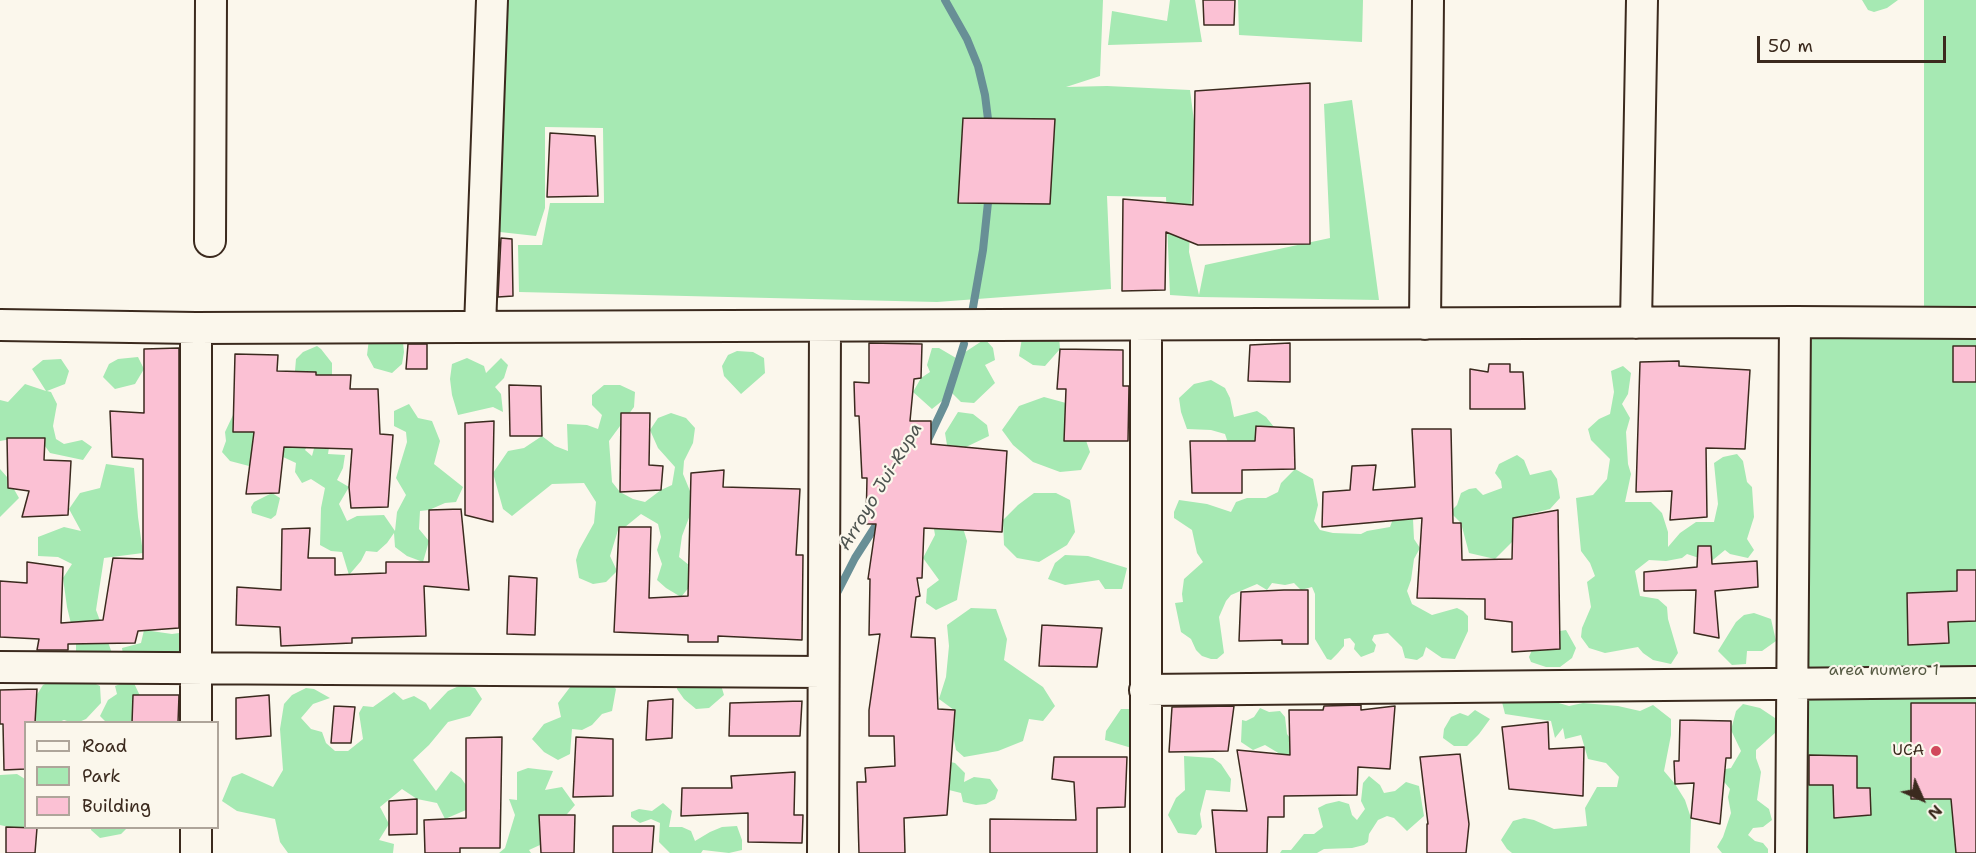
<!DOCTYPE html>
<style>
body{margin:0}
#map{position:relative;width:1976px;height:853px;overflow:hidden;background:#fbf7ec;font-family:"Shantell Sans",sans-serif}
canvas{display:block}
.legend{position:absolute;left:24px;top:721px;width:195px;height:108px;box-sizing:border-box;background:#fbf7ec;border:2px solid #aea59a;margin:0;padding:8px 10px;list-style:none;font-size:18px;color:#3b2a1e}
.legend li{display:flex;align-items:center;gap:12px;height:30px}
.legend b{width:30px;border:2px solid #aea59a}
.north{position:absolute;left:1892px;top:769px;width:60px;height:60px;-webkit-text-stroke:4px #fbf7ec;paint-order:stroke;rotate:135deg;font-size:16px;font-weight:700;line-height:24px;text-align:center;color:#3b2a1e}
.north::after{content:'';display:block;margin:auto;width:21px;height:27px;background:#3b2a1e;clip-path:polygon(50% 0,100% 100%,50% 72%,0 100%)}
.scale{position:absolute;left:1757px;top:36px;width:189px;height:27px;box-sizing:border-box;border:3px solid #3b2a1e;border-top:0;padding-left:8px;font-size:18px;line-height:21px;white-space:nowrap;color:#3b2a1e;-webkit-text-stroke:4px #fbf7ec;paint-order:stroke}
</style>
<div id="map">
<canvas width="1976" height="853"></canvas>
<ul class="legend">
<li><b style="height:8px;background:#fbf7ec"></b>Road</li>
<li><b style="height:16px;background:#a6e9b3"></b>Park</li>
<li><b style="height:16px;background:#fbc1d4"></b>Building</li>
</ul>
<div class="north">N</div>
<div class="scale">50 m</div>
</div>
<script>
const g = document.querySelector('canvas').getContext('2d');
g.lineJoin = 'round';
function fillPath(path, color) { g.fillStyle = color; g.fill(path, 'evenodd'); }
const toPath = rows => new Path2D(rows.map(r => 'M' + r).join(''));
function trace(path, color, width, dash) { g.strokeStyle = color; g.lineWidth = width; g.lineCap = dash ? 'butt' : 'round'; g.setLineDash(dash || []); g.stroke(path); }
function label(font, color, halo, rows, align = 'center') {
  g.font = font + ' "Shantell Sans",sans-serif'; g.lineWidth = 4.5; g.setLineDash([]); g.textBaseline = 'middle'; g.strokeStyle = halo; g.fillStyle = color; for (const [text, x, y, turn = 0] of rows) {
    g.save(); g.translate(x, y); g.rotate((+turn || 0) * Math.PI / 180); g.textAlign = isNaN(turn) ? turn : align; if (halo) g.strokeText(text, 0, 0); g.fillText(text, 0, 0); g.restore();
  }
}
fillPath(toPath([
 [504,0,1103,0,1100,76,1066,87,1107,86,1190,90,1195,129,1189,252,1199,295,1205,265,1330,238,1324,104,1352,100,1379,300,1200,297,1170,295,1166,197,1107,196,1111,289,937,302,519,292,518,245,542,245,550,203,604,203,603,128,545,127,545,208,536,236,491,231],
 [1170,0,1195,0,1202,42,1108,45,1112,11,1167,21],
 [1238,0,1363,0,1362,42,1239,35],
 [1862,0,1898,0,1887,8,1874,12,1868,10],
 [1924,0,1976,0,1976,853,1791,853,1795,322,1924,322],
 [1059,335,1060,349,1045,366,1033,365,1019,356,1022,338],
 [369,339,403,342,404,352,402,364,392,373,374,368,367,355],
 [985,339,993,348,995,360,985,365,995,383,974,403,961,402,952,393,932,409,913,392,921,378,930,372,927,365,932,348,939,348,956,358],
 [317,346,321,349,332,363,332,378,307,382,295,371,296,359,303,352],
 [737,351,753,352,764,358,765,373,741,394,724,376,722,366,728,355],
 [138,357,144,369,135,384,115,389,103,377,109,364,118,359],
 [467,358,484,366,486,373,501,358,508,365,504,378,495,387,501,394,503,412,493,407,458,415,452,395,450,379,452,364],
 [61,359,69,371,65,384,47,391,51,392,57,404,53,426,56,439,64,444,82,440,92,447,83,460,50,453,39,438,17,438,0,441,0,400,8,402,25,384,46,391,32,369,43,360],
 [1623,366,1631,373,1628,394,1622,404,1630,418,1626,432,1628,464,1631,474,1625,502,1651,502,1662,513,1668,532,1668,547,1680,533,1696,522,1714,522,1718,504,1714,463,1723,457,1737,454,1743,461,1747,482,1752,487,1754,517,1747,539,1754,550,1748,558,1730,554,1725,550,1708,564,1699,558,1687,554,1682,558,1666,561,1649,560,1635,571,1640,596,1658,599,1667,607,1668,619,1678,653,1671,664,1653,660,1643,653,1638,647,1605,653,1589,648,1581,637,1582,628,1591,607,1587,582,1595,576,1590,563,1581,551,1576,498,1593,495,1607,479,1610,459,1591,440,1588,429,1599,419,1610,414,1614,392,1611,371],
 [1211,380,1225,388,1230,398,1234,417,1257,411,1266,417,1274,427,1273,444,1232,455,1225,434,1211,430,1187,429,1181,412,1179,398,1194,384],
 [604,385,620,385,635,392,634,407,609,441,612,482,620,492,633,499,645,502,661,490,672,485,675,467,658,448,650,430,658,418,671,413,686,418,695,428,693,443,684,461,683,474,690,491,690,515,682,536,679,557,700,574,681,597,666,588,657,580,662,564,657,550,661,537,658,524,641,514,625,527,619,527,610,556,617,571,606,582,593,584,579,578,576,560,579,550,594,523,596,502,584,483,552,484,512,516,503,509,493,473,508,451,524,448,542,436,555,446,568,451,567,424,587,425,598,429,602,415,592,405,592,395],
 [1044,397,1066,403,1080,423,1090,452,1081,470,1060,472,1033,462,1013,445,1002,430,1019,406],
 [247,403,313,435,305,450,312,456,317,437,330,441,328,454,345,455,343,468,337,480,349,487,339,504,347,521,357,516,384,515,395,531,397,512,406,495,396,478,407,442,406,432,394,426,394,411,409,404,418,418,432,421,440,441,434,464,463,487,456,502,445,503,429,510,420,511,419,529,429,541,423,562,407,556,395,547,394,533,387,543,377,552,366,551,361,561,349,575,342,552,331,551,320,545,321,508,325,488,311,479,302,483,295,472,296,463,283,457,264,457,249,466,230,461,222,452,226,441,225,432,233,415],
 [958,412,973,414,987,425,989,436,966,447,947,445,945,433],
 [1517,455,1524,460,1530,475,1551,470,1557,479,1560,498,1550,509,1513,518,1513,541,1495,559,1469,553,1461,523,1450,512,1457,505,1461,493,1469,489,1476,488,1483,495,1502,488,1501,481,1495,473,1499,464],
 [106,464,134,468,138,517,143,553,104,558,96,610,112,653,76,658,76,645,67,607,63,578,72,564,58,557,38,556,38,537,64,527,81,531,69,509,80,493,100,488],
 [0,469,7,477,19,498,0,517],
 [1295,469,1313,479,1318,505,1314,521,1320,530,1333,533,1361,534,1367,531,1390,527,1394,516,1399,491,1409,487,1413,519,1414,539,1420,548,1414,559,1411,580,1407,591,1412,604,1432,615,1457,608,1463,611,1468,616,1468,631,1455,659,1442,658,1426,647,1423,656,1417,660,1405,658,1402,647,1388,633,1374,635,1372,640,1376,645,1374,652,1361,657,1354,649,1355,644,1350,638,1344,639,1344,646,1338,653,1331,660,1327,659,1315,639,1315,594,1312,587,1301,590,1294,583,1285,585,1272,583,1267,590,1257,584,1231,595,1226,601,1219,617,1224,653,1217,659,1211,659,1202,656,1196,650,1191,639,1181,632,1175,603,1183,602,1182,594,1184,579,1203,562,1197,553,1192,530,1174,518,1174,512,1179,500,1207,504,1231,512,1236,502,1247,498,1266,498,1278,492,1281,483],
 [272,493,280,498,276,515,271,519,252,513,251,507,254,502],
 [1034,493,1056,493,1070,500,1075,532,1067,545,1039,562,1017,558,1004,545,1003,520,1018,505],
 [930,505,960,518,967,541,957,600,936,610,926,603,927,589,939,580,923,558,935,535],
 [1065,555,1088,556,1127,568,1122,589,1105,589,1099,580,1065,585,1048,579,1055,563],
 [971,608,996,609,1007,639,1004,660,1043,687,1055,706,1043,721,1029,719,1023,741,998,751,964,757,956,750,953,735,954,710,939,699,946,677,949,646,947,625],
 [1754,613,1771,619,1776,641,1762,651,1747,651,1746,664,1732,665,1718,651,1736,622,1744,615],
 [144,630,172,634,187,632,185,658,123,654,122,648,141,643],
 [1566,630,1576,648,1572,658,1560,667,1546,667,1531,662,1529,657,1535,643,1547,633],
 [577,678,608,681,616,689,612,711,602,714,592,725,582,730,572,729,570,754,558,760,544,752,532,739,544,724,561,717,558,703],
 [55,679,85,679,100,686,101,703,86,719,79,722,70,722,64,720,59,722,29,722,33,701,43,685],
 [132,679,142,700,132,722,106,722,100,716,108,700,117,694,115,686],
 [677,682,721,685,724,695,709,708,696,709,684,699,677,689],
 [461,685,475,688,482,699,470,716,448,722,429,745,413,760,436,791,451,771,461,778,471,792,466,810,445,819,437,803,417,799,402,789,380,807,389,824,379,840,394,844,393,853,288,853,280,842,275,819,237,811,222,801,232,777,242,773,273,787,283,770,280,729,284,704,292,695,306,688,314,689,330,698,313,704,301,718,311,729,322,732,326,743,335,751,348,751,363,739,359,713,363,706,373,707,394,692,403,700,414,696,426,703,430,710,448,691],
 [1525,693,1569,706,1583,703,1618,706,1640,711,1653,705,1671,719,1671,735,1664,771,1675,784,1685,800,1691,818,1690,853,1512,853,1507,849,1501,840,1513,821,1524,818,1534,820,1554,829,1587,826,1585,808,1597,787,1617,787,1619,777,1606,763,1588,759,1581,735,1565,739,1563,728,1555,738,1551,721,1505,714,1501,698],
 [1743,704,1760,708,1775,718,1775,733,1756,750,1756,758,1761,772,1757,800,1769,809,1772,820,1763,827,1753,828,1748,835,1755,841,1763,843,1768,849,1768,853,1722,853,1717,847,1723,837,1731,813,1728,797,1730,789,1715,771,1731,768,1741,751,1731,730,1736,711],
 [1260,708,1269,712,1280,711,1285,717,1287,734,1296,746,1290,760,1265,745,1253,750,1241,742,1242,720,1246,721,1254,717],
 [1121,709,1132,709,1135,749,1105,740,1106,731],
 [1475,710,1490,719,1479,734,1467,746,1454,746,1443,738,1444,729,1451,717,1460,713,1468,716],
 [1184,756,1213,758,1221,764,1231,779,1230,792,1206,790,1200,814,1202,827,1196,835,1178,833,1168,815,1176,798,1185,790],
 [941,760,955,763,965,773,964,782,974,777,990,779,998,790,995,799,986,804,976,805,963,802,961,793,949,790],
 [528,768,553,771,545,790,562,787,575,805,540,845,529,850,531,853,499,853,505,848,515,815,509,799,517,800,517,772],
 [17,774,25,779,26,828,30,828,27,831,0,825,0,775],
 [1369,776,1380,785,1384,793,1395,791,1406,782,1419,786,1424,816,1407,831,1394,818,1387,816,1378,820,1369,834,1368,842,1364,845,1352,848,1324,849,1317,853,1280,853,1282,850,1291,850,1304,834,1314,834,1323,827,1318,808,1326,804,1339,801,1349,804,1352,815,1357,820,1365,809,1361,801,1363,783],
 [663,803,672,811,669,827,682,827,691,831,695,841,710,832,722,827,737,826,742,840,742,850,729,853,703,850,701,853,670,853,659,842,660,823,651,819,640,823,631,817,631,812,639,809,652,811],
 [91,828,127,828,121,834,100,838,91,830]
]), '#a6e9b3');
trace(toPath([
 [945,0,967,39,978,66,985,95,989,127],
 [972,313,983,250,989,193],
 [927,442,945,404,964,344],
 [835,597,855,558,880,519]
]), '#688f96', 8);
const building = toPath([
 [1203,0,1235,0,1234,25,1204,25,1203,0],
 [1310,83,1310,244,1198,245,1166,232,1165,290,1122,291,1123,199,1193,205,1195,91,1310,83],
 [963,118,1055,119,1050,204,958,203,963,118],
 [550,133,595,136,598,196,547,197,550,133],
 [501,238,512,239,513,296,498,297,501,238],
 [869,343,922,344,921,378,914,379,910,421,931,421,931,444,1007,451,1002,532,924,528,922,578,917,578,920,596,916,597,911,637,935,638,938,709,955,710,947,815,904,818,905,853,859,853,857,782,866,782,865,768,895,766,894,736,869,736,869,710,880,634,869,635,870,579,868,579,876,524,866,524,867,478,862,478,859,416,855,416,854,382,869,383,869,343],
 [1290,343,1290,382,1248,381,1250,345,1290,343],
 [408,344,427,344,427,369,406,369,408,344],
 [1953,346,1976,346,1976,382,1953,382,1953,346],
 [179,348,179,628,138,631,135,643,68,644,68,650,37,650,39,639,0,637,0,581,27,583,27,562,63,567,61,623,103,620,113,558,143,559,143,459,112,457,110,411,144,413,144,349,179,348],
 [1060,349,1123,350,1123,386,1129,386,1128,441,1064,441,1066,389,1057,389,1060,349],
 [235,354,278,355,277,371,316,372,316,375,351,375,350,389,378,389,380,434,393,435,388,507,351,508,349,487,352,449,284,447,279,493,246,494,254,432,233,432,235,354],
 [1679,361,1679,366,1750,370,1745,449,1706,448,1707,517,1670,520,1672,491,1636,492,1640,362,1679,361],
 [1489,364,1510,364,1510,372,1523,372,1525,409,1470,409,1470,369,1488,372,1489,364],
 [509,385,541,386,542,436,510,436,509,385],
 [621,413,650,413,649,465,663,466,661,490,620,492,621,413],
 [494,421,493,473,493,522,465,515,465,423,494,421],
 [1256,426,1294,428,1295,469,1242,470,1242,493,1192,493,1190,441,1255,441,1256,426],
 [1412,429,1451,429,1453,523,1461,523,1462,560,1512,559,1513,518,1558,510,1560,649,1512,652,1512,622,1485,619,1485,599,1417,598,1422,518,1322,527,1323,492,1350,490,1352,466,1376,465,1373,490,1415,487,1412,429],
 [7,438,45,438,44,460,71,461,68,515,22,517,29,491,8,488,7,438],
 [724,470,723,487,800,489,796,555,803,555,802,640,718,636,718,642,688,642,688,635,614,632,619,527,651,527,649,598,688,596,691,473,724,470],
 [461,509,469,590,424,586,426,636,352,638,352,643,281,646,280,627,236,625,237,587,281,590,282,529,310,528,308,558,335,558,335,575,386,573,386,562,429,562,429,510,461,509],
 [1698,546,1711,546,1712,564,1757,561,1758,587,1715,591,1719,638,1694,633,1696,590,1644,591,1644,572,1697,567,1698,546],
 [1957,570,1976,570,1976,621,1948,622,1949,643,1908,645,1907,593,1957,591,1957,570],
 [509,576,537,578,535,635,507,634,509,576],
 [1284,590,1308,590,1308,644,1282,644,1282,640,1239,641,1241,592,1284,590],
 [1042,625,1102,628,1097,667,1039,666,1042,625],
 [37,689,35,723,26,723,26,769,4,770,3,724,0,724,0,690,37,689],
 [133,695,179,695,178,723,132,723,133,695],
 [269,695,271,736,236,739,236,698,269,695],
 [673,699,672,738,646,740,648,701,673,699],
 [802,701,800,736,729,736,730,703,802,701],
 [1911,703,1976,703,1976,853,1956,853,1951,799,1911,799,1911,703],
 [1361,705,1361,710,1395,706,1390,769,1358,767,1357,795,1284,796,1284,817,1268,817,1267,853,1216,853,1212,810,1247,811,1237,750,1290,755,1289,710,1323,710,1324,706,1361,705],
 [334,706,355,707,351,743,331,743,334,706],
 [1234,706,1228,751,1169,752,1172,707,1234,706],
 [1680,720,1731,721,1731,758,1726,758,1720,824,1691,818,1694,783,1675,784,1674,761,1679,761,1680,720],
 [1548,722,1549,749,1584,747,1583,796,1509,789,1502,727,1548,722],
 [502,737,500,848,460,848,460,853,425,853,424,820,466,818,466,738,502,737],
 [576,737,613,739,613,796,573,797,576,737],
 [1460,754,1469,824,1466,853,1427,853,1427,824,1428,824,1420,757,1460,754],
 [1809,755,1857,756,1857,788,1870,788,1871,815,1834,818,1833,785,1809,785,1809,755],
 [1054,757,1127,757,1125,807,1097,808,1097,853,990,853,990,819,1076,820,1074,782,1052,779,1054,757],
 [795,772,794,815,803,815,802,843,748,842,748,813,681,816,682,788,732,788,731,776,795,772],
 [417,799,417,834,389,835,389,801,417,799],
 [539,815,575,815,574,853,541,853,539,815],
 [613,826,654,826,652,853,613,853,613,826],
 [6,827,37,828,35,853,6,853,6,827]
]);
fillPath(building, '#fbc1d4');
trace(building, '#3b2a1e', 1.5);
const street = toPath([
 [210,241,211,0],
 [1636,323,1642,0],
 [1425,324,1428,0],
 [0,325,196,328,1795,322,1976,323],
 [480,327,492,0],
 [0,667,823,672],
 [1145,690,1976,682],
 [196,722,196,328],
 [196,853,196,828],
 [823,853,825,326],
 [1146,853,1146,325],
 [1791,853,1795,322]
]);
trace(street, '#3b2a1e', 34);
trace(street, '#fbf7ec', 30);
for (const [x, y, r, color] of [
 [1936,751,6,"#d1495b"]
]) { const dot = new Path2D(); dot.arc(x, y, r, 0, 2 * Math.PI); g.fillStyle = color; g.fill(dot); trace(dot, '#fbf7ec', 2); }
label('16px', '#565a43', '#fbf7ec', [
 ["area numero 1",1884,671]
]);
label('16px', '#3b2a1e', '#fbf7ec', [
 ["UCA",1924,751]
], 'right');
label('italic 18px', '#4e5450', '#fbf7ec', [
 ["Arroyo Jui-Rupa",881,487,-59]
]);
</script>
